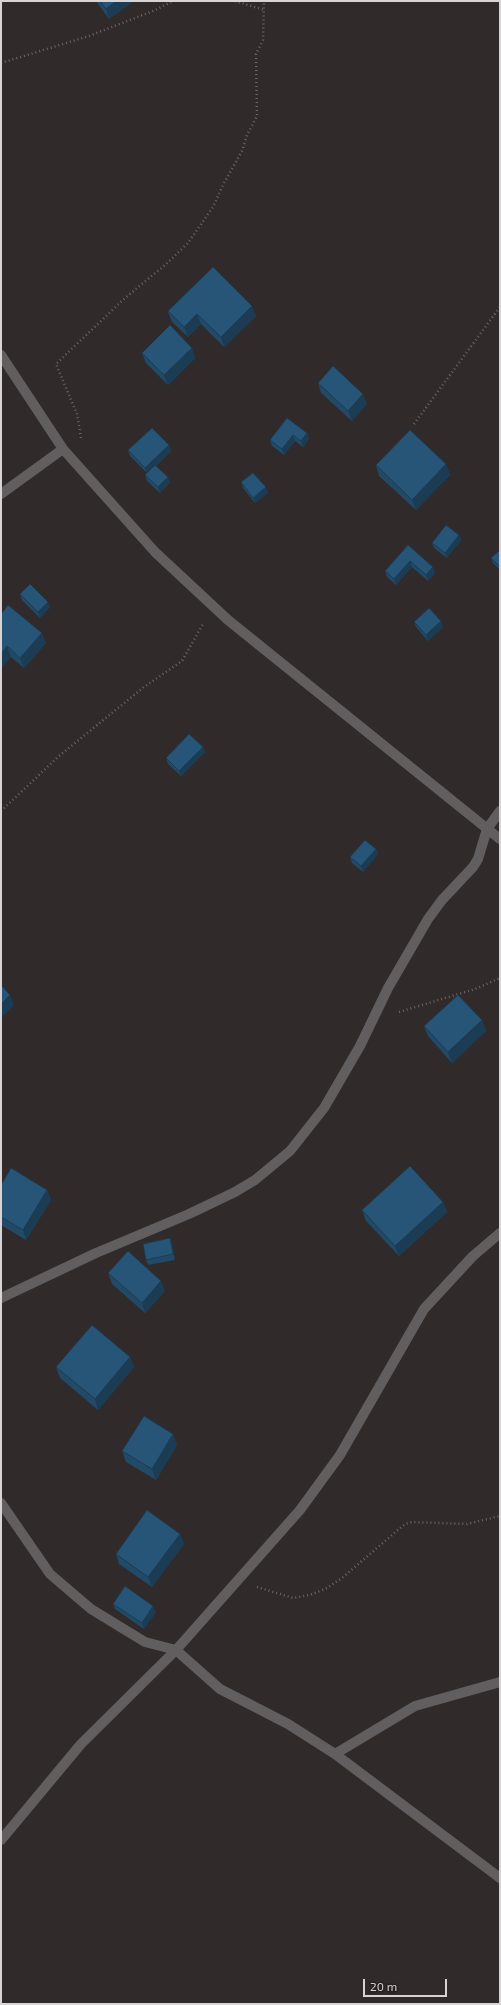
<!DOCTYPE html>
<style>
body{margin:0}
#map{position:relative;width:501px;height:2005px;overflow:hidden;background:#312a2b;font-family:"Exo 2",sans-serif}
canvas{display:block}
.frame{position:absolute;inset:0;border:2px solid #d8d3d4;pointer-events:none}
.scale{position:absolute;left:363px;top:1979px;width:84px;height:18px;box-sizing:border-box;border:2px solid #d8d3d4;border-top:0;padding-left:5px;font-size:12px;line-height:14px;white-space:nowrap;color:#d8d3d4;-webkit-text-stroke:3px #272122;paint-order:stroke}
</style>
<div id="map">
<canvas width="501" height="2005"></canvas>
<div class="frame"></div>
<div class="scale">20 m</div>
</div>
<script>
const g = document.querySelector('canvas').getContext('2d');
g.lineJoin = 'round';
const toPath = rows => new Path2D(rows.map(r => 'M' + r).join(''));
function trace(path, color, width, dash) { g.strokeStyle = color; g.lineWidth = width; g.lineCap = dash ? 'butt' : 'round'; g.setLineDash(dash || []); g.stroke(path); }
function fillPath(path, color) { g.fillStyle = color; g.fill(path, 'evenodd'); }
trace(toPath([
 [235,1,264,10],
 [1,63,89,36,153,11,173,1],
 [414,424,500,307],
 [81,438,77,414,56,364,125,298,165,265,188,243,213,207,223,185,242,151,247,135,257,116,256,54,263,40,264,1],
 [1,811,59,756,144,687,182,661,203,624],
 [399,1012,475,989,500,978],
 [257,1587,293,1598,310,1595,327,1588,342,1578,405,1524,412,1522,467,1524,500,1516]
]), '#6c6566', 2.5, [1, 3]);
trace(toPath([
 [1,355,63,449,155,552,228,620,500,839],
 [1,494,63,449],
 [1,1298,96,1253,189,1214,235,1192,255,1180,290,1151,324,1108,360,1046,388,988,428,919,442,900,473,867,478,859,487,829,500,811],
 [1,1503,50,1574,91,1609,145,1642,176,1650,220,1689,288,1724,335,1754,500,1878],
 [335,1754,415,1706,500,1682],
 [1,1840,81,1744,176,1650,300,1510,340,1455,424,1309,473,1256,500,1233]
]), '#625e5f', 10);
fillPath(toPath([
 [96,1,134,1,109,19],
 [168,312,256,316,224,347,201,324,188,337,172,322],
 [192,348,195,358,168,385,146,363,142,353],
 [318,383,367,404,352,421,321,393],
 [287,418,307,433,309,439,303,447,295,441,284,455,272,446,270,440],
 [169,445,171,451,156,466,170,482,160,493,147,481,145,475,147,473,130,456,128,450],
 [446,464,450,475,416,510,379,476,376,465],
 [241,482,268,493,255,503,243,488],
 [459,535,461,540,447,558,434,548,432,543],
 [408,545,435,573,428,581,412,567,396,585,387,577,385,571],
 [500,552,500,570,493,563,491,558],
 [20,594,50,607,40,618,22,600],
 [1,614,46,643,24,668,11,657,1,668],
 [414,622,443,627,428,641,416,627],
 [203,747,205,752,181,776,168,764,166,758],
 [376,849,378,854,363,872,352,863,350,857],
 [482,1020,486,1031,452,1063,428,1036,424,1026],
 [1,1185,47,1190,51,1200,26,1240,1,1225],
 [443,1202,447,1212,399,1256,366,1221,362,1210],
 [170,1238,172,1244,175,1260,148,1265,146,1260],
 [108,1273,165,1291,145,1313,112,1284],
 [130,1357,134,1367,98,1410,60,1378,56,1367],
 [173,1434,177,1445,156,1480,126,1462,122,1451],
 [180,1534,184,1544,152,1587,119,1564,116,1554],
 [113,1604,156,1612,144,1629,115,1609]
]), '#224966');
fillPath(toPath([
 [116,1,134,1,109,19,106,9],
 [252,306,256,316,224,347,221,337],
 [197,314,201,324,188,337,184,327],
 [192,348,195,358,168,385,164,375],
 [363,394,367,404,352,421,348,411],
 [307,433,309,439,303,447,301,441],
 [293,435,295,441,284,455,282,449],
 [169,445,171,451,147,474,145,468],
 [446,464,450,475,416,510,412,500],
 [168,477,170,482,160,493,158,487],
 [266,487,268,493,255,503,253,498],
 [459,535,461,540,447,558,445,553],
 [410,561,412,567,396,585,394,579],
 [433,567,435,573,428,581,426,575],
 [48,602,50,607,40,618,38,612],
 [441,621,443,627,428,641,426,635],
 [42,633,46,643,24,668,20,658],
 [7,646,11,657,1,668,1,654],
 [203,747,205,752,181,776,179,771],
 [376,849,378,854,363,872,361,866],
 [10,995,14,1005,1,1018,1,1004],
 [482,1020,486,1031,452,1063,448,1052],
 [47,1190,51,1200,26,1240,23,1230],
 [443,1202,447,1212,399,1256,395,1246],
 [170,1238,172,1244,175,1260,173,1254],
 [161,1281,165,1291,145,1313,142,1303],
 [130,1357,134,1367,98,1410,95,1399],
 [173,1434,177,1445,156,1480,152,1469],
 [180,1534,184,1544,152,1587,148,1577],
 [153,1606,156,1612,144,1629,142,1623]
]), '#1b3c53');
const building = toPath([
 [100,1,116,1,106,9,100,1],
 [213,267,252,306,221,337,197,314,184,327,168,311,213,267],
 [170,325,192,348,164,375,142,353,170,325],
 [333,366,363,394,348,411,318,383,333,366],
 [287,418,307,433,301,441,293,435,282,449,270,440,287,418],
 [152,428,169,445,145,468,128,450,152,428],
 [410,430,446,464,412,500,376,465,410,430],
 [155,465,168,477,158,487,145,475,155,465],
 [253,473,266,487,253,498,241,482,253,473],
 [446,525,459,535,445,553,432,543,446,525],
 [408,545,433,567,426,575,410,561,394,579,385,571,408,545],
 [499,551,500,552,500,567,491,558,499,551],
 [30,584,48,602,38,612,20,594,30,584],
 [8,605,42,633,20,658,7,646,1,654,1,614,8,605],
 [429,608,441,621,426,635,414,622,429,608],
 [189,734,203,747,179,771,166,758,189,734],
 [365,840,376,849,361,866,350,857,365,840],
 [1,985,10,995,1,1004,1,985],
 [458,995,482,1020,448,1052,424,1026,458,995],
 [410,1166,443,1202,395,1246,362,1210,410,1166],
 [11,1168,47,1190,23,1230,1,1217,1,1185,11,1168],
 [170,1238,173,1254,146,1260,143,1244,170,1238],
 [128,1251,161,1281,142,1303,108,1273,128,1251],
 [92,1325,130,1357,95,1399,56,1367,92,1325],
 [144,1416,173,1434,152,1469,122,1451,144,1416],
 [147,1510,180,1534,148,1577,116,1554,147,1510],
 [125,1586,153,1606,142,1623,113,1604,125,1586]
]);
fillPath(building, '#275577');
trace(building, '#1b3c53', 1);
</script>
